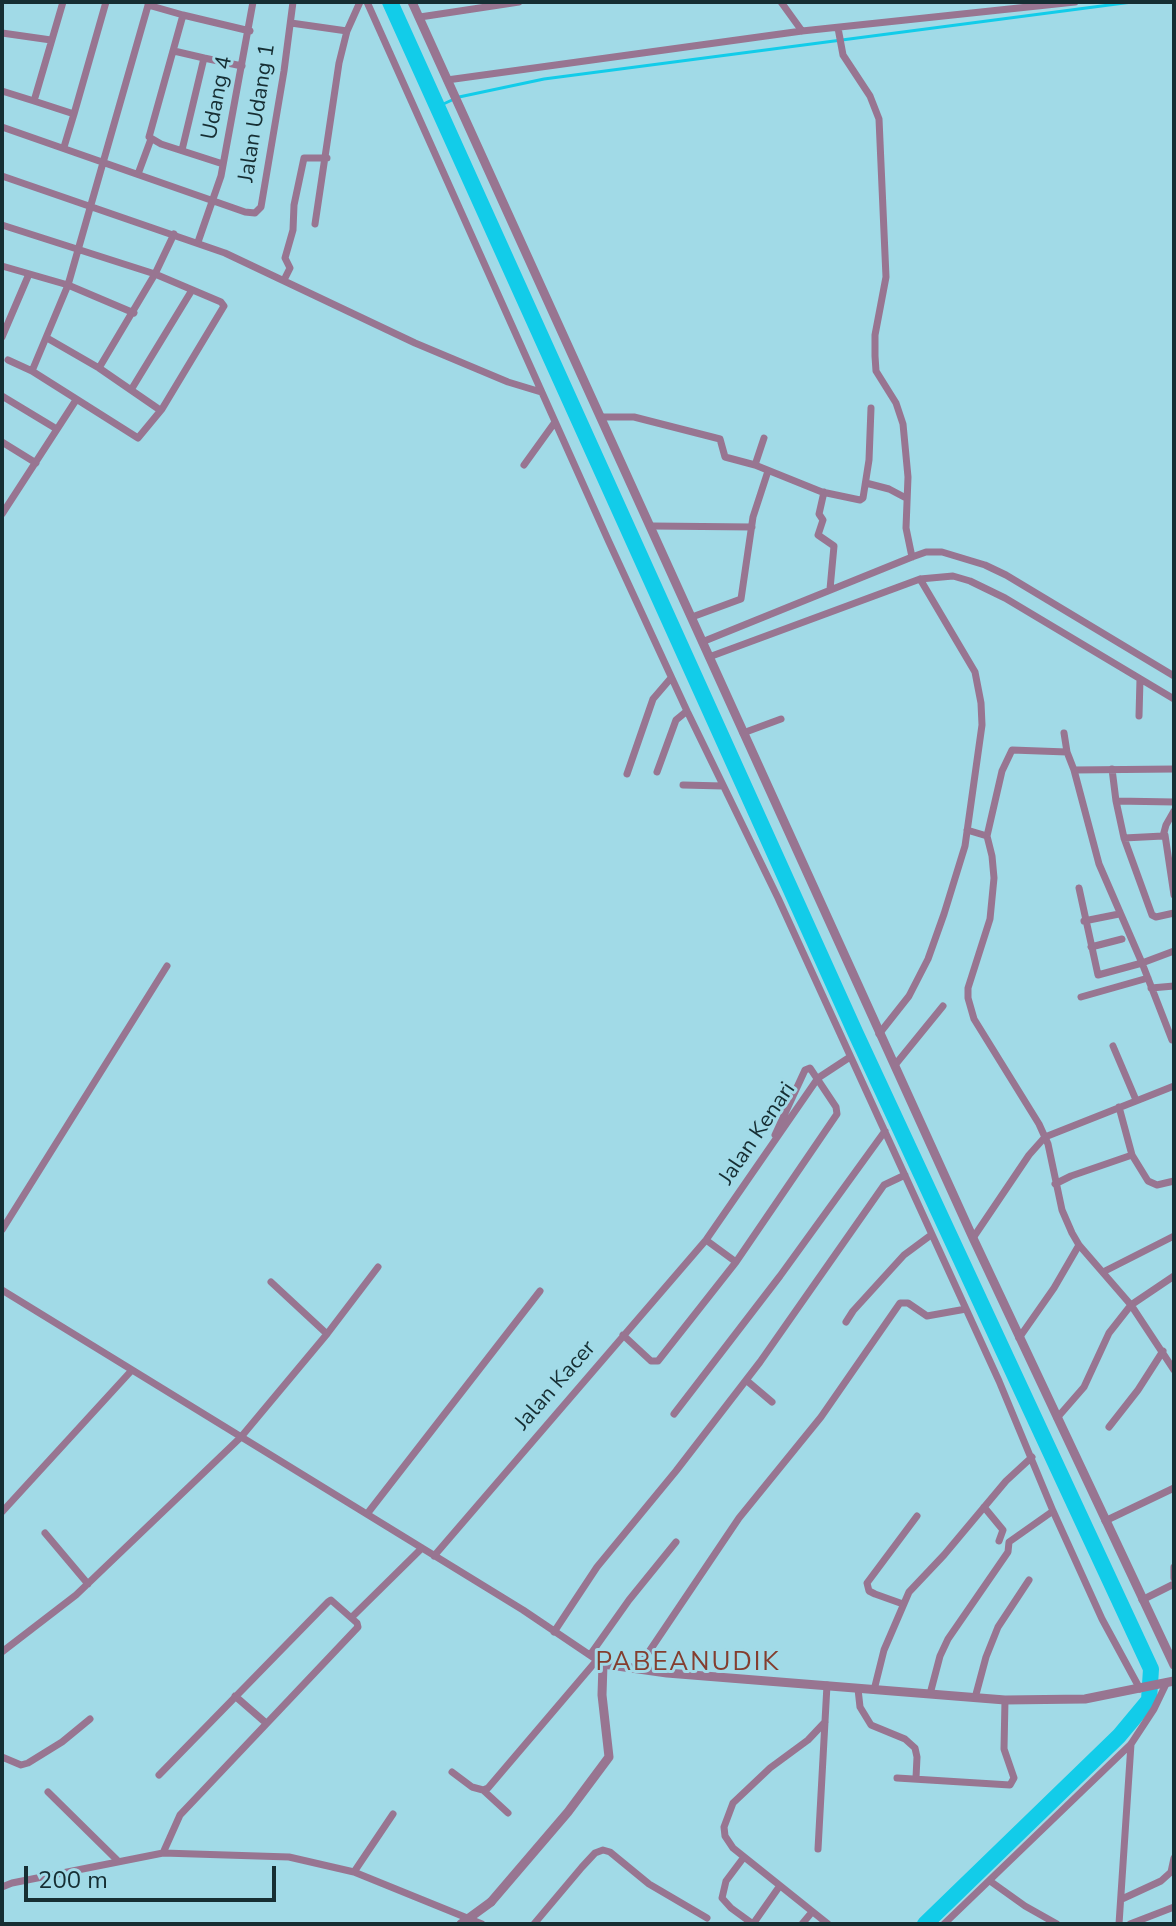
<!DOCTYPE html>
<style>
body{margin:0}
#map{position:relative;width:1176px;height:1926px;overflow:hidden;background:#a1dae7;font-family:"Nunito Sans",sans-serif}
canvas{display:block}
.frame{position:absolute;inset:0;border:4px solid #162e33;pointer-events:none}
.scale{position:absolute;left:24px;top:1866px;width:252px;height:36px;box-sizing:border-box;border:4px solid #162e33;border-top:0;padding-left:10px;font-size:24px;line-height:28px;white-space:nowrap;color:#162e33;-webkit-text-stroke:6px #a1dae7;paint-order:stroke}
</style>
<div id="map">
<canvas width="1176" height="1926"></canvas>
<div class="frame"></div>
<div class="scale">200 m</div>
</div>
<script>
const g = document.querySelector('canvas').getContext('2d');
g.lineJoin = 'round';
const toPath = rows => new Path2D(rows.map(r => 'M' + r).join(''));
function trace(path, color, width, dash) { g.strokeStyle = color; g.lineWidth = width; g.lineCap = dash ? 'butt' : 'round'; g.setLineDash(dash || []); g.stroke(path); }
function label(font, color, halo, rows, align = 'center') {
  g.font = font + ' "Nunito Sans",sans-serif'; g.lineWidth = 6; g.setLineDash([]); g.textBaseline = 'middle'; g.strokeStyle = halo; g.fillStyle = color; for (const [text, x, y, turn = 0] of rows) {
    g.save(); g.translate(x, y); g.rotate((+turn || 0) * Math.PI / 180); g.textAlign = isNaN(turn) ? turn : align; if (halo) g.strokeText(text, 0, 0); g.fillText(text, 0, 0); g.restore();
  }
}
trace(toPath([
 [459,97,544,79,1132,2],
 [437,107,452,100]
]), '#12cce9', 3);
trace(toPath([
 [390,2,856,1034,1151,1669,1149,1700,1119,1736,925,1924]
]), '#12cce9', 16);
trace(toPath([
 [149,2,68,285,32,371,138,438,162,409,224,306,221,302,155,274,174,234],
 [367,2,609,542,687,711,778,898,999,1381,1053,1511,1102,1619,1140,1689],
 [781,2,802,31],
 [148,5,183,15,149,137,161,144,223,164],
 [183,15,250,31],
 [420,17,519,2],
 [291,23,347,31],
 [838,28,843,55,870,96,879,119,886,277,875,335,875,356,876,371,896,403,903,424,908,477,906,528,912,557],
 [2,33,51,40],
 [174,51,204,58],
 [447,80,802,31,1075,2],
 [2,91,34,101,63,2],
 [34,101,74,114,106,2],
 [2,127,245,212,255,213,261,207,284,71,293,2],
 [64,147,74,114],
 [182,150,204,58,242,66],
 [138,174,151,139],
 [2,176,225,253,415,343,508,382,541,392],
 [315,224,339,63,347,31,360,2],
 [2,225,155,274,99,368],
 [198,242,221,176,253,2],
 [2,266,68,285,134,313],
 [284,280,290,268,285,258,293,230,294,205,304,158,327,158],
 [2,337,29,274],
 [47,338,99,368,160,410],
 [8,360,32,371],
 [131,390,192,290],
 [2,396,55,428],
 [602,417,634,417,720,439,725,457,755,465,822,492,860,500,863,498,869,460,871,408],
 [2,442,36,463],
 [524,465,555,422],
 [755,465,764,438],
 [866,483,889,489,906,498],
 [824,492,819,514,823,520,818,535,834,546,830,589],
 [2,514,76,400],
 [652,526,752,527],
 [692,617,741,599,753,517,768,471],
 [702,642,912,557,926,552,942,552,985,565,1006,575,1174,676],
 [709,657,920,579,953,576,970,581,1005,598,1174,699],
 [1139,716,1140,679],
 [743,733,781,719],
 [1064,733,1067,752],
 [1112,769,1116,801],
 [657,772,676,720,687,711],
 [627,774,653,699,671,678],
 [683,785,723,786],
 [1174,802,1116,801,1124,838,1152,915,1156,917,1174,913],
 [967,830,987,836,992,856,994,878,990,919,968,988,968,998,974,1019,1039,1124,1048,1144,1062,1210,1072,1233,1079,1245,1131,1305,1174,1370],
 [1165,835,1174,895],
 [987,836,1002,771,1012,750,1067,752,1074,770],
 [1124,838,1163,836,1166,825,1174,811],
 [1079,888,1098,975,1142,963,1099,864,1074,770,1174,769],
 [1084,921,1119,914],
 [1091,947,1122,939],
 [1151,988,1174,986],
 [1081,997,1148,978],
 [879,1034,909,996,928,959,944,914,965,846,982,725,981,703,975,672,920,579],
 [1172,1040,1142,963,1174,951],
 [1113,1046,1136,1100],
 [895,1065,943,1006],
 [1132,1155,1148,1181,1157,1185,1174,1181],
 [1055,1184,1071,1176,1132,1155,1119,1107],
 [2,1230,167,966],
 [973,1238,1029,1155,1045,1137,1174,1086],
 [706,1240,736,1262],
 [1103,1272,1174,1236],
 [271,1282,327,1334],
 [2,1290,523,1610,603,1664],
 [846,1322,853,1311,904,1255,931,1235],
 [623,1335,651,1361,658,1361,736,1262,837,1114,836,1107,810,1068,805,1070,775,1135],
 [1019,1338,1054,1288,1079,1245],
 [746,1380,772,1402],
 [674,1414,780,1276,885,1131],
 [1057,1418,1084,1387,1109,1333,1131,1305,1174,1276],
 [1109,1427,1138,1390,1163,1351],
 [984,1507,1003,1530,999,1541],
 [2,1512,132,1370],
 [367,1514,540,1291],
 [1105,1521,1174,1488],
 [45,1533,88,1584],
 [434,1556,706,1240,818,1078,850,1057],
 [1174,1567,1174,1578],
 [1142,1600,1174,1584],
 [903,1604,875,1594,869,1591,867,1583,917,1516],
 [352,1617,422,1548],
 [554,1632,597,1567,676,1471,760,1362,884,1185,905,1175],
 [2,1652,76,1595,241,1437,327,1334,378,1267],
 [590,1655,629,1600,676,1542],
 [638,1668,739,1518,821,1417,900,1303,908,1303,927,1316,966,1309],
 [858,1689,860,1707,871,1725,905,1739,915,1748,917,1757,916,1778],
 [874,1690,884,1650,909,1592,944,1555,1006,1481,1032,1457],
 [930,1694,940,1656,948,1639,1008,1552,1009,1542,1053,1511],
 [235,1696,266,1723],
 [975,1698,986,1657,998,1627,1029,1580],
 [825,1722,808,1740,770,1768,733,1803,724,1827,725,1836,733,1848,828,1924],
 [2,1757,21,1765,28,1763,62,1742,90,1719],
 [452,1772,472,1787,483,1790,488,1788,597,1660],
 [159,1775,328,1602,331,1600,357,1623,358,1627,180,1815,163,1853],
 [897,1778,1010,1785,1014,1778,1004,1749,1005,1700],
 [483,1790,508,1813],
 [48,1792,117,1860],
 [818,1849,827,1685],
 [744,1857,726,1881,722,1898,731,1908,753,1924],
 [354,1872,393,1814],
 [990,1881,1025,1906,1057,1924],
 [2,1887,12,1883,163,1853,289,1857,354,1872,482,1924],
 [1122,1899,1161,1881,1171,1872,1174,1858],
 [534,1924,582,1867,595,1853,603,1850,610,1852,649,1884,707,1918],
 [753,1924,779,1887],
 [802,1924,812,1912],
 [944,1924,1131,1744,1154,1709,1167,1682],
 [1119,1924,1131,1744],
 [1130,1924,1174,1907]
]), '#987591', 7);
trace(toPath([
 [412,2,973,1238,1174,1665],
 [491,1902,568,1812,609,1757,602,1695,603,1664,667,1673,1005,1700,1085,1699,1174,1681]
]), '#987591', 9);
trace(toPath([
 [461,1924,491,1902]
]), '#987591', 9);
label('22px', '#162e33', '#a1dae7', [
 ["Udang 4",218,98,-79],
 ["Jalan Udang 1",258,113,-81],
 ["Jalan Kenari",758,1134,-56],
 ["Jalan Kacer",556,1386,-49]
]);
g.letterSpacing = '2px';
label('26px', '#843e2f', '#a1dae7', [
 ["PABEANUDIK",688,1664]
]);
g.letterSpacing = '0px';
</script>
